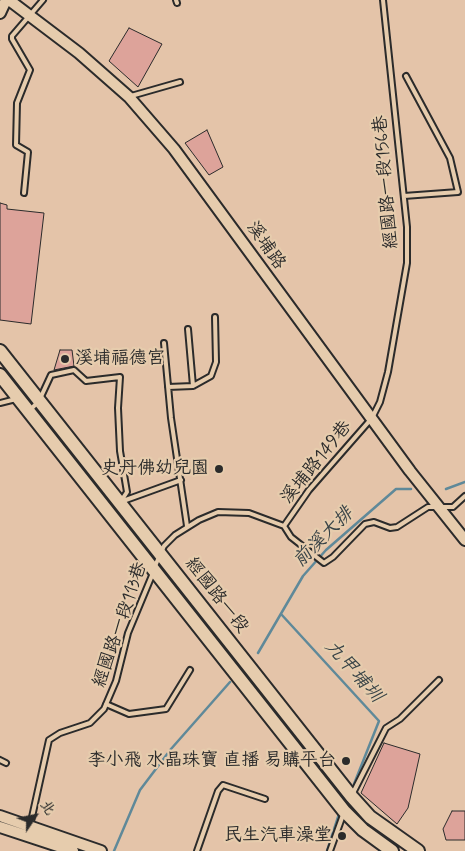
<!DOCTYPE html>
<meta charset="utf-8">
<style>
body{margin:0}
#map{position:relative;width:465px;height:851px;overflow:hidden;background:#e4c4a9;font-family:Mynerve,"LXGW WenKai TC",sans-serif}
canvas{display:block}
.north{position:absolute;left:10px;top:791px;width:50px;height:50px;-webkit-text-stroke:4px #e6ccad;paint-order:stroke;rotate:56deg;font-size:14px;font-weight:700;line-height:20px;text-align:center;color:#2b2b2b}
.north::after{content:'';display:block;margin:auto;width:18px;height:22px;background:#2b2b2b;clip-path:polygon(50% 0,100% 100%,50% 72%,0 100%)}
</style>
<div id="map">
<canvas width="465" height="851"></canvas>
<div class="north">北</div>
</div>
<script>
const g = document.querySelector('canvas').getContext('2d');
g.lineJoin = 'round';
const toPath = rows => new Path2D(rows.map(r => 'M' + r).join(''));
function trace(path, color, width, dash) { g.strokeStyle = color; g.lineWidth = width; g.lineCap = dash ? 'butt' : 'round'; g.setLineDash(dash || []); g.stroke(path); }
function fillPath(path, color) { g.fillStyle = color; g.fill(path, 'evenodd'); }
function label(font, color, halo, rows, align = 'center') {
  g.font = font + ' Mynerve,"LXGW WenKai TC",sans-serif'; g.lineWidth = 4.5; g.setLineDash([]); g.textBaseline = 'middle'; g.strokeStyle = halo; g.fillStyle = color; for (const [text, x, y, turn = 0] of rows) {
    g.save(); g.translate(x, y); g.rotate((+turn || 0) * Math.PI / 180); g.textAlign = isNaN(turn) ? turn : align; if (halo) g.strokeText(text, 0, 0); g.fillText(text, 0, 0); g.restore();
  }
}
trace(toPath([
 [446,489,465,482],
 [281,614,379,721,354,784],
 [258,653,303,576,326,550,396,489,411,489],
 [114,851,140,790,171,749,230,682],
 [327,851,339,814]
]), '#5f8999', 2.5);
const building = toPath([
 [129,28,162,44,138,87,109,61,129,28],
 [207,130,223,167,209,175,185,143,207,130],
 [0,203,7,205,7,209,44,213,31,324,0,320,0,203],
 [60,350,72,350,74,366,54,370,60,350],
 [384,743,420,754,408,808,397,824,361,793,384,743],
 [452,811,465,811,465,840,446,840,443,829,452,811]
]);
fillPath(building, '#dda39a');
trace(building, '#2b2b2b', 1);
const service = toPath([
 [176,0,177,3],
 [131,96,180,82],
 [24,193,28,152,16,145,17,103,30,70,12,39,12,36,43,0],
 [404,196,458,192,450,158,406,76],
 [188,329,193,386],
 [164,343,171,418,187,526],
 [168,387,193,386,211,376,216,362,215,317],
 [0,403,16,399],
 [30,410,39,401,51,375,74,370,86,381,120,377,118,408,120,451,127,492,121,501],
 [123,501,181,480],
 [284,526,309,490,372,418,380,402,388,372,407,263,407,227,383,0],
 [284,526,291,537,324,563,333,557,365,524,374,522,390,528,397,527,428,507,453,507,465,496],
 [155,566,164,546,175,535,199,520,218,512,249,513,284,526],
 [106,704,129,714,166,709,190,670],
 [0,760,6,763],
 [353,793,386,728,400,719,439,680],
 [30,826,49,740,60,733,90,723,104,709,116,681,128,633,153,573],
 [197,851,218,791,223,785,265,799],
 [330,851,343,815]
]);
const tertiary = toPath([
 [9,0,79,53,129,97,174,149,410,471,465,540],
 [0,13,6,0],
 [0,816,101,851],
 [0,827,73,851]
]);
const primary = toPath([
 [0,351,352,797,370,817,418,851],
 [0,375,344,811,363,830,392,851]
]);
trace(service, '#2b2b2b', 8);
trace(tertiary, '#2b2b2b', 14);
trace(primary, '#2b2b2b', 16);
trace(service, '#e6ccad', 4);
trace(tertiary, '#e6ccad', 10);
trace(primary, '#e6ccad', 12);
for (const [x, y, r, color] of [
 [65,359,5,"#2b2b2b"],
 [219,469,5,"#2b2b2b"],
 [346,761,5,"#2b2b2b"],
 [342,836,5,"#2b2b2b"]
]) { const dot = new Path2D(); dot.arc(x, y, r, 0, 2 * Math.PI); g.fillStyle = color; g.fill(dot); trace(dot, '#e6ccad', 2); }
label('18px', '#2b2b2b', '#e6ccad', [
 ["經國路一段156巷",387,182,-95],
 ["溪埔路",265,246,55],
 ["溪埔路149巷",317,463,-51],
 ["經國路一段",216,596,52],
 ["經國路一段113巷",121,625,-71]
]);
label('18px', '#2b2b2b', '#e6ccad', [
 ["溪埔福德宮",75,359,"left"],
 ["史丹佛幼兒園",209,469],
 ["李小飛 水晶珠寶 直播 易購平台",336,761],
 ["民生汽車澡堂",332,836]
], 'right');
label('italic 19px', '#384347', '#e6ccad', [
 ["前溪大排",324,538,-45],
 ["九甲埔圳",353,672,48]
]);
</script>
